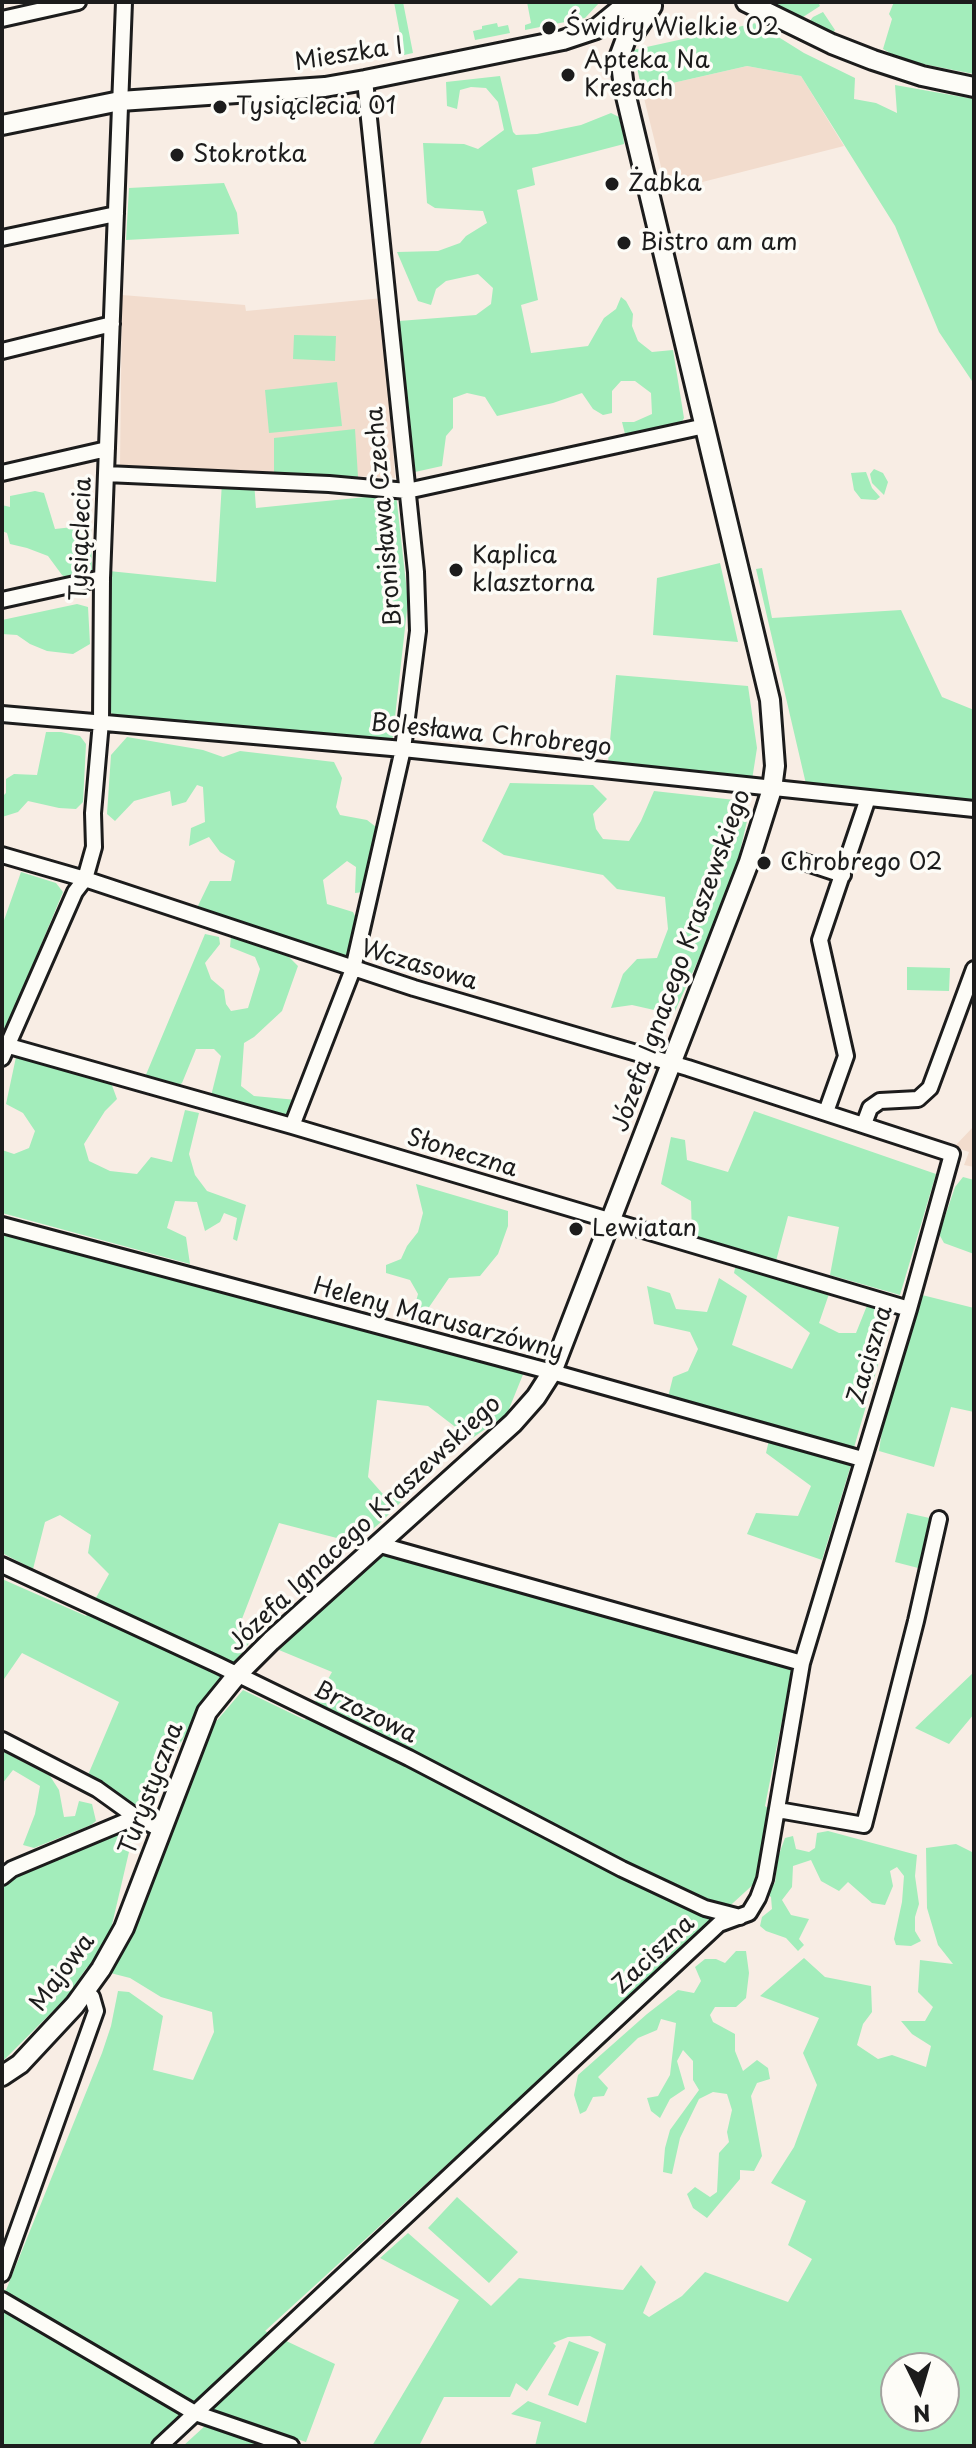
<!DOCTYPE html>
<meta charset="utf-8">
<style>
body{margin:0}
#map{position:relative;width:976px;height:2448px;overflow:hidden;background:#f8ede4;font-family:"Playpen Sans",sans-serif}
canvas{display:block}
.frame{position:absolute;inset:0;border:4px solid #1c1c1c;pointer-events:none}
.north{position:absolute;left:880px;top:2352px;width:80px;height:80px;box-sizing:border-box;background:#fdfcf7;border:2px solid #a3a29f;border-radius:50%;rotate:175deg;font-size:22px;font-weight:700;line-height:32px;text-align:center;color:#1c1c1c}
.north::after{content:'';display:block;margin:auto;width:28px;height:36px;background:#1c1c1c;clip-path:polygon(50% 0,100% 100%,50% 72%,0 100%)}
</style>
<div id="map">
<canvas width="976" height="2448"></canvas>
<div class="frame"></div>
<div class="north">N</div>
</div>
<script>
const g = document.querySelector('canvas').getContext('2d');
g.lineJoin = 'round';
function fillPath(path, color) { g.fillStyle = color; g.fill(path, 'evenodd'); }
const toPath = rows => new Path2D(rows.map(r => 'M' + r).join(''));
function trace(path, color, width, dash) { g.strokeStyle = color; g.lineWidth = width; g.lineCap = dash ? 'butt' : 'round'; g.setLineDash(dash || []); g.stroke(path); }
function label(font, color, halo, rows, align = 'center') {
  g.font = font + ' "Playpen Sans",sans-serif'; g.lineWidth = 7; g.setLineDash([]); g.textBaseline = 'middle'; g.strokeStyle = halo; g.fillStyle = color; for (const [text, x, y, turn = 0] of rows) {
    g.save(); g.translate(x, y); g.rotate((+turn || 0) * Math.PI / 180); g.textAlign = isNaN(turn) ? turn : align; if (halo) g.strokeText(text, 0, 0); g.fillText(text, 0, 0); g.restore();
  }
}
fillPath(toPath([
 [747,66,801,76,844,146,667,191,642,90],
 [122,295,245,305,246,311,383,298,395,478,120,465],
 [974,1126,974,1167,964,1165,969,1152,954,1147]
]), '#f2dccd');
fillPath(toPath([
 [394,2,403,2,413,53,404,55],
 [527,2,600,2,585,18,525,30,525,25,531,23],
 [764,2,818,2,820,6,800,19],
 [894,2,974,2,974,74,902,60,883,49,892,19,889,14],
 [823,12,835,30,831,36,808,23,813,17],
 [497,23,498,27,508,25,510,33,475,40,473,31,482,29,482,26],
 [756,23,804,53,855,78,854,99,876,103,897,113,895,85,974,99,974,384,939,332,895,226,801,76,747,66,642,90,633,50],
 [500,76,513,132,516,135,537,134,581,125,611,113,619,117,623,133,624,144,532,168,535,185,517,190,538,300,521,305,531,353,588,346,604,318,616,309,621,297,626,301,633,314,632,326,638,341,652,352,673,350,684,418,679,426,626,438,622,422,634,422,652,414,651,393,635,381,621,381,612,391,612,413,603,415,593,409,582,393,553,403,497,416,485,397,467,393,453,398,453,428,446,436,442,466,415,472,399,321,476,315,491,304,493,288,478,274,446,281,436,289,431,305,418,301,397,252,438,251,460,243,466,236,487,223,483,211,435,208,427,203,423,143,464,144,478,149,504,130,498,102,486,88,471,87,460,90,457,109,447,106,446,82],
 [224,183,237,213,239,234,126,240,129,188],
 [294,335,336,336,335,361,293,359],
 [337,382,342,426,269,433,265,390],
 [355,429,358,477,274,472,274,438],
 [874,469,883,473,888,482,884,495,872,483,870,474],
 [866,472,872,488,880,497,876,500,861,499,854,490,851,473],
 [222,482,254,482,256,508,396,494,408,601,392,744,112,714,107,706,109,571,216,582],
 [35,491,44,493,55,529,91,525,92,570,82,578,69,579,62,575,48,556,27,548,10,544,7,533,2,531,2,505,10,507,10,496],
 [720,563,738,642,653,635,657,578],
 [762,568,772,618,901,610,942,697,974,710,974,802,806,784,756,569],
 [77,604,88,607,90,644,73,654,47,651,30,644,17,635,2,634,2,620],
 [616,675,748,686,757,748,752,780,608,763],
 [46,732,61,732,80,736,86,744,83,802,76,809,59,808,28,801,18,812,2,817,2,797,6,793,6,779,14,774,37,775],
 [127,737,203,750,223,757,240,751,334,762,342,778,336,807,340,815,367,820,376,827,364,892,355,893,356,867,347,861,323,880,327,904,353,912,358,922,348,958,340,958,195,912,210,881,231,881,235,861,220,852,209,837,189,846,191,828,205,822,203,787,197,785,186,802,172,806,170,791,134,801,115,821,107,814,111,755],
 [510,783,593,785,607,799,593,814,596,829,603,839,629,841,641,821,654,791,744,801,750,808,732,886,675,1011,663,1012,632,1005,611,1008,623,974,637,959,657,958,668,929,665,897,617,889,603,875,504,855,482,841],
 [21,872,56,883,63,892,3,1036,2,926],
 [205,934,219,937,220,944,205,963,211,979,224,990,226,1004,231,1011,248,1008,260,969,255,957,230,947,231,936,288,956,298,966,282,1011,254,1037,244,1043,241,1086,254,1096,297,1100,287,1119,211,1096,221,1056,214,1049,196,1049,182,1083,175,1088,145,1077],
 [907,967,950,968,949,991,907,990],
 [16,1057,110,1080,117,1099,105,1111,84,1144,89,1161,110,1171,137,1174,151,1157,172,1162,185,1110,199,1113,189,1154,195,1175,207,1191,246,1205,237,1241,233,1239,237,1218,224,1213,220,1222,205,1231,197,1202,175,1201,167,1228,186,1237,190,1264,2,1213,2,1150,14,1154,29,1148,35,1131,23,1113,6,1104],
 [754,1111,936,1174,900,1295,830,1275,839,1227,788,1216,776,1261,692,1237,691,1201,661,1184,671,1137,685,1140,687,1160,728,1172],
 [963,1177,974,1180,974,1254,944,1243,939,1234,955,1187],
 [416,1184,508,1211,508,1226,498,1254,480,1276,449,1278,423,1316,413,1313,418,1294,410,1280,386,1273,386,1265,401,1259,407,1246,418,1232,423,1213],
 [2,1233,524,1372,507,1414,471,1439,428,1406,377,1400,368,1477,389,1501,429,1461,438,1465,380,1523,356,1543,279,1523,240,1624,257,1633,219,1682,139,1809,111,1929,172,1832,213,1725,243,1690,305,1720,332,1672,279,1650,375,1560,391,1552,793,1665,765,1806,779,1817,757,1881,265,2331,335,2364,306,2442,207,2410,169,2446,2,2446,2,2289,6,2290,102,2053,111,2026,118,1991,129,1992,163,2016,153,2070,193,2080,214,2032,212,2012,161,1997,130,1978,87,1967,67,1997,2,2062,2,1866,139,1809,88,1775,119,1702,22,1653,2,1682,2,1579,86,1616,109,1574,88,1553,91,1535,60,1515,45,1522,33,1569,2,1553],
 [736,1264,829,1294,819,1323,839,1333,856,1333,868,1303,889,1314,890,1324,884,1344,853,1451,668,1397,673,1377,688,1371,698,1349,690,1332,654,1324,647,1286,670,1293,676,1309,707,1312,719,1278,747,1296,732,1345,792,1369,810,1333,734,1273],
 [918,1294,974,1308,974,1412,951,1407,934,1467,879,1451,887,1396],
 [769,1440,851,1465,822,1560,747,1534,756,1513,798,1516,811,1486,766,1453],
 [907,1513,934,1519,922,1569,895,1562],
 [974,1672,974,1714,949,1744,915,1728],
 [2,1751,50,1776,59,1790,64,1817,75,1816,79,1801,92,1804,96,1821,91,1825,34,1848,23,1845,35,1814,40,1786,13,1770,2,1784],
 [828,1831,917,1855,915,1876,919,1904,915,1917,915,1931,921,1941,911,1946,896,1945,894,1939,902,1902,904,1876,897,1867,890,1871,893,1886,885,1905,872,1903,848,1882,839,1891,821,1881,811,1860,793,1866,792,1887,782,1900,791,1915,809,1919,799,1939,804,1945,798,1951,786,1938,766,1931,760,1926,762,1917,772,1909,771,1897,764,1892,775,1883,778,1857,785,1838,793,1836,796,1849,809,1852,815,1848,817,1833],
 [956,1844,974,1853,974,2446,535,2446,541,2422,511,2414,528,2401,586,2423,606,2344,590,2336,568,2337,553,2343,556,2346,527,2391,516,2383,510,2397,444,2397,419,2446,372,2446,459,2300,380,2258,408,2233,491,2306,519,2278,623,2290,641,2265,656,2282,643,2313,649,2317,682,2296,705,2272,788,2302,812,2259,788,2245,806,2201,771,2183,794,2147,817,2085,803,2053,819,2018,760,1996,804,1958,825,1977,871,1986,872,2012,863,2024,857,2045,878,2059,892,2055,926,2067,931,2046,912,2034,901,2021,925,2021,933,2007,918,1992,920,1960,953,1964,938,1945,927,1908,926,1848],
 [944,2368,944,2416,896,2416,896,2368],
 [736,1951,746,1951,749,1973,746,1998,736,2007,715,2007,710,2015,713,2022,735,2034,735,2051,743,2071,757,2060,768,2068,770,2079,757,2083,751,2096,762,2156,754,2171,740,2170,740,2179,707,2218,693,2208,687,2194,695,2187,710,2197,717,2192,719,2153,729,2142,727,2132,732,2110,727,2094,713,2092,699,2099,680,2138,672,2174,663,2172,665,2148,670,2130,699,2090,693,2080,693,2061,683,2050,677,2061,685,2089,670,2099,660,2118,651,2111,647,2098,658,2096,670,2075,676,2023,661,2019,657,2030,638,2038,598,2077,608,2088,604,2096,593,2097,586,2111,580,2114,574,2095,578,2075,647,2014,678,1990,694,1993,701,1981,695,1967,705,1959,716,1959,725,1963],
 [457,2197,518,2252,489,2283,428,2228],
 [569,2341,599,2352,578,2406,548,2395],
 [206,2425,269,2446,183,2446]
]), '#a3edbb');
const street = toPath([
 [2,19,78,2],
 [2,238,116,214],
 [2,351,112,324],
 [2,473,107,449],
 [106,474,329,484,407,491,705,426],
 [2,600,102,578],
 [2,714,403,749,974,809],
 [2,855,85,879,414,988,688,1068,952,1154,909,1309,802,1663,765,1879,758,1898,749,1913,719,1924,160,2446],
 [798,860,843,875],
 [2,1044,292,1126,909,1309],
 [2,1058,75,892,85,879,94,847,93,813,101,722,102,578,124,2],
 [826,1112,846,1056,820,940,868,798],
 [864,1124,870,1108,880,1101,918,1099,930,1088,974,969],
 [292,1126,353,969,403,749,418,631,416,572,365,80],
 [2,1225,552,1372,862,1459],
 [377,1544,802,1663],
 [2,1565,218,1665,409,1758,622,1869,705,1908,740,1917],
 [2,1740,97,1789,136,1817,162,1830],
 [778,1810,864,1825,916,1621,939,1519],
 [2,1877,12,1869,136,1817],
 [2,2274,96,2011,92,1997,85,1992],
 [2,2300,195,2413,291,2446]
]);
const secondary = toPath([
 [746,2,832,44,873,60,922,76,974,87],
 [634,33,652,6],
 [2,125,120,101,325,87,365,80,563,40,596,29,629,2],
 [2,2076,20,2064,75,2005,101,1969,124,1928,207,1712,237,1675,271,1641,513,1423,536,1397,552,1372,749,862,772,789,775,766,770,700,624,88,620,55,633,20,635,5]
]);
trace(street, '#1c1c1c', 20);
trace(secondary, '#1c1c1c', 24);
trace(street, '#fdfcf7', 14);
trace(secondary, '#fdfcf7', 18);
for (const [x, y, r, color] of [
 [549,28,8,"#1c1c1c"],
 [568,75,8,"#1c1c1c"],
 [220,107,8,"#1c1c1c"],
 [177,155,8,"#1c1c1c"],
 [612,184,8,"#1c1c1c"],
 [624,243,8,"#1c1c1c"],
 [456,570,8,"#1c1c1c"],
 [764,863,8,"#1c1c1c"],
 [576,1229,8,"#1c1c1c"]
]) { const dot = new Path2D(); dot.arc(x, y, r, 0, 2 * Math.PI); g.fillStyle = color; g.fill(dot); trace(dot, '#fdfcf7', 3); }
label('24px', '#1c1c1c', '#fdfcf7', [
 ["Świdry Wielkie 02",565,28],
 ["Apteka Na",584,61],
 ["Kresach",584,89],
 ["Tysiąclecia 01",236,107],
 ["Stokrotka",193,155],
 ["Żabka",628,184],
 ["Bistro am am",640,243],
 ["Kaplica",472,556],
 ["klasztorna",472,584],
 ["Chrobrego 02",780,863],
 ["Lewiatan",592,1229]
], 'left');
label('24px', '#1c1c1c', '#fdfcf7', [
 ["Mieszka I",349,55,-9],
 ["Bronisława Czecha",385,517,-95],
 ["Tysiąclecia",82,539,-88],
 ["Bolesława Chrobrego",491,736,6],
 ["Józefa Ignacego Kraszewskiego",682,961,-70],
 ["Wczasowa",419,966,17],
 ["Słoneczna",462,1154,17],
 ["Heleny Marusarzówny",438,1320,15],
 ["Zaciszna",871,1355,-73],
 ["Józefa Ignacego Kraszewskiego",365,1524,-43],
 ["Brzozowa",365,1713,26],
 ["Turystyczna",152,1789,-69],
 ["Zaciszna",654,1955,-43],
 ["Majowa",63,1973,-53]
]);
</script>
